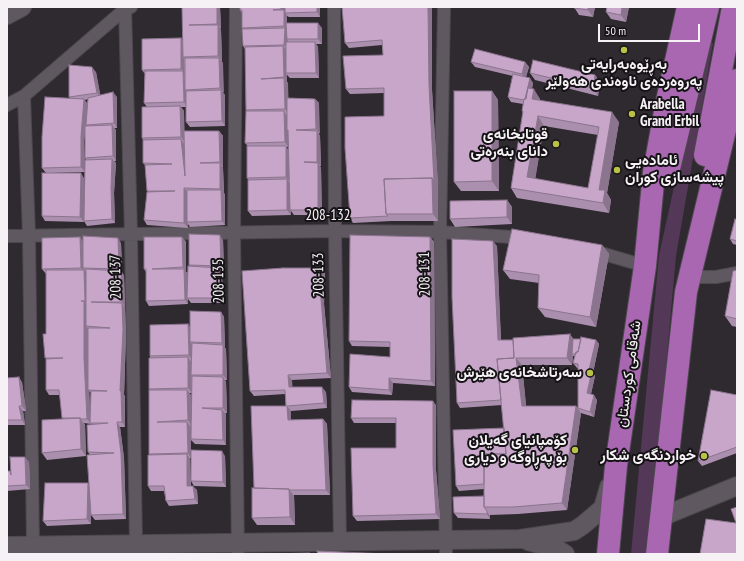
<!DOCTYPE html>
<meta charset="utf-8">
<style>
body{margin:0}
#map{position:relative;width:744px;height:561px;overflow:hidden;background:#2f2930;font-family:"PT Sans Narrow",sans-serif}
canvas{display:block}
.frame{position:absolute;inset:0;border:8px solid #f5f1f5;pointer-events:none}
.scale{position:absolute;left:598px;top:24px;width:102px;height:18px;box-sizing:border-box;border:2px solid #f5f1f5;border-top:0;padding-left:5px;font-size:12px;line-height:14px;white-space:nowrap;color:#f5f1f5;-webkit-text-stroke:3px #161316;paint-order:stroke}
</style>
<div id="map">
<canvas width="744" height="561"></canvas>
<div class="frame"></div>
<div class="scale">50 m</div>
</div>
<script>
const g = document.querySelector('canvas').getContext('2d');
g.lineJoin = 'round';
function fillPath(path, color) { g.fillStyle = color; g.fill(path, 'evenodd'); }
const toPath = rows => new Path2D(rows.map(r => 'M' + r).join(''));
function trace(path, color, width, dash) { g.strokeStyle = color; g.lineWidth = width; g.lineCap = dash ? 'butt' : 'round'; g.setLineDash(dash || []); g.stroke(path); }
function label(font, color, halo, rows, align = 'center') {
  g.font = font + ' "PT Sans Narrow",Vazirmatn,sans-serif'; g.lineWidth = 4; g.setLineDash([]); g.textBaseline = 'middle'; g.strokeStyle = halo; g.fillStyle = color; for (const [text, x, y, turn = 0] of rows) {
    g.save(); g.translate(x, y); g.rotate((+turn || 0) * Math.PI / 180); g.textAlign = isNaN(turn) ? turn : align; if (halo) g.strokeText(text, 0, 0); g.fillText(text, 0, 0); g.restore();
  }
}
fillPath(toPath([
 [706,42,713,43,676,256,649,554,631,554,659,255]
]), '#543857');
const street = toPath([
 [125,7,131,235,136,544],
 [236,7,234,233,238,554],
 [334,7,335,231,340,542],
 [444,7,440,232,446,554],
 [24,96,29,236,33,546],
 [7,105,24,96,125,9,131,7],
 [7,236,335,231,440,232,525,238],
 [594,251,645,266],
 [689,277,716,277,737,273]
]);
const secondary = toPath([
 [7,15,22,7],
 [661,517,737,486],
 [528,541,555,548,565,554],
 [7,546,520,539,574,531,583,525,603,508,609,487]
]);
const highway = toPath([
 [705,155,733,7],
 [668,173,708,7],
 [608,554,616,466,645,266,654,172,667,101,688,7],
 [657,554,686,292,737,80]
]);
trace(street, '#4c484d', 14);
trace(secondary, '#4c484d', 20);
trace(highway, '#4c484d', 24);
trace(street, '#5f5860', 12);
trace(secondary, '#5f5860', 18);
trace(highway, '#a967b2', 22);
fillPath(toPath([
 [182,7,220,7,221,28,220,29,221,30,222,61,221,61,223,63,223,93,225,95,225,126,190,127,186,122,186,107,181,107,184,111,184,132,219,131,223,136,223,167,222,167,223,168,224,193,225,195,225,225,190,227,188,224,188,228,147,225,144,220,148,192,147,191,145,165,143,163,143,140,142,138,147,107,144,103,145,74,142,70,181,38,183,41],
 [285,7,285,12,285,7,320,7,320,17,289,17,287,16,287,23,322,28,322,44,316,44,318,47,319,78,290,78,287,75,287,82,288,83,288,98,315,99,319,103,319,134,320,136,321,166,320,166,321,168,322,219,312,215,294,215,291,211,291,215,252,216,248,211,248,180,247,178,248,146,245,143,247,111,246,110,245,49,243,46,243,29,242,28,242,13,240,10],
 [288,131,288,132,289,151,286,147,288,147],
 [432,7,432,90,438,186,438,221,391,221,353,223,350,218,384,116,384,93,350,94,346,89,383,55,382,45,349,48,345,43],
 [574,7,595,7,593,17,579,15],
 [605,7,629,7,626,22,611,19,606,12,607,7],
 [471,62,525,62,529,67,526,77,533,83,532,89,540,99,540,100,619,122,607,193,611,200,609,213,517,198,511,188,523,113,522,111,523,104,511,102,508,97,513,76,475,67],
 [544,126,598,135,588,188,535,179],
 [96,72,100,95,117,97,117,128,114,128,116,130,116,161,114,161,116,163,114,193,115,223,87,226,84,221,84,222,45,221,42,216,46,173,42,168,70,98,69,97],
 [88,99,86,125,87,126,86,126,85,100],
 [85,134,85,158,86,160,85,172,84,141],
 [85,172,84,209,84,178,50,173],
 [530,73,595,75,600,82,598,96,535,80],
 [492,91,498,100,499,191,461,191,454,182],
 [507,200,512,207,512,224,455,227,450,219],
 [737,220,737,245,733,244,730,239],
 [182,237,186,242,186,272,188,273,190,266,189,265,223,240,224,271,221,271,222,273,223,303,191,303,188,299,188,304,149,306,146,301,146,272,144,269],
 [430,237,434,242,435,386,393,383,392,395,352,392,349,387,390,357,390,347,352,346,349,341],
 [83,242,121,243,122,272,124,276,125,307,124,307,125,308,126,335,124,395,125,396,125,427,120,427,124,458,126,519,95,520,91,515,91,509,91,524,47,526,43,521,89,486,90,455,88,452,92,425,91,423,91,424,84,423,85,425,86,456,47,460,42,453,63,419,60,395,49,395,46,390,46,274,42,269],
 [89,391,91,393,90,419],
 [602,245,609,254,596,327,545,317,538,308,539,283,510,279,503,270],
 [497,246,501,340,573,339,596,340,599,344,593,373,595,376,591,394,597,400,594,417,581,413,567,510,518,514,490,515,490,519,458,518,454,513,484,496,484,489,459,491,456,486,504,428,502,405,460,408,457,403],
 [573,356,575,356,573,363,577,368,578,368,578,408,576,406,526,406,522,365,572,365],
 [321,268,325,273,324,304,331,378,292,380,292,387,326,392,327,408,291,411,291,420,323,419,327,424,330,495,294,495,295,525,257,525,252,518,254,488,286,406,285,394,254,396,250,391],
 [737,270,737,327,732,326,725,316],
 [221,312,224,317,225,348,226,349,227,380,225,380,226,382,227,413,225,413,226,414,226,445,195,444,191,440,191,450,225,456,226,487,194,486,191,481,191,458,189,458,190,459,191,486,197,490,198,504,169,506,166,501,164,491,151,491,148,486,150,455,149,454,150,390,149,389,150,358,150,356,190,327],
 [189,393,192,393,191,421,191,395],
 [7,378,22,382,26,411,23,411,25,425,7,425],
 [737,395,737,453,702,466,698,461],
 [436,405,436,470,440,519,357,521,353,516,396,448,396,423,354,423,351,418],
 [29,462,30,489,7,491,7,471,10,471,11,472]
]), '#ab8fae');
fillPath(toPath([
 [217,7,220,7,221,28,217,24],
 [281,7,285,7,285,11,287,16,287,31,284,26,284,13,281,9],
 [317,7,320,7,320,17,317,12],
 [428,7,432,7,432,90,438,186,438,221,433,214,429,85],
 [588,7,595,7,593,17,588,10],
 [622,7,629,7,626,22,621,15],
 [318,23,322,28,322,44,318,39],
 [218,25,221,30,222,61,218,56],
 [285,28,288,33,287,39,288,41,288,50,284,45],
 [181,38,184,43,183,57,184,59,185,90,187,93,187,107,184,102,183,71,181,69],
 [315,42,318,47,319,78,316,73],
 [283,46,287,51,286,73,287,75,287,82,284,77],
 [219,58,223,63,224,93,220,88],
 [525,62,529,67,525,79,522,74],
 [92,67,96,72,101,98,97,93],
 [595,75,600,82,598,96,593,88],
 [284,78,288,83,289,114,285,109],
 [530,78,533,83,528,105,525,100],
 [534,89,540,99,539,108,532,99],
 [221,90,225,95,225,126,222,121],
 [492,91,498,100,499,191,492,181],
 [113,92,117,97,117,128,114,123],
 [84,99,88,104,84,141,85,172,81,167,81,136],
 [315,99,319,103,320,134,316,129],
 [180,106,184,111,185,142,181,137],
 [284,111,287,116,287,130,288,131,288,147,285,142],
 [612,112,619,122,607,193,611,200,609,213,603,203,599,190],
 [538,116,544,126,534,187,527,177],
 [112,125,116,130,116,161,113,156],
 [219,131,223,136,223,167,220,162],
 [317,131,320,136,321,166,317,162],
 [181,139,184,144,185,176],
 [286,146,289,151,290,182,286,177],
 [112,159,116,163,114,193,115,223,112,219,111,188],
 [220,163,223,168,224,193,225,195,225,225,222,221,221,190,220,189],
 [318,163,321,168,322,219,318,214],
 [81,173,84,178,84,222,80,217],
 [287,179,290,184,291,215,287,210],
 [184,188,188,193,187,222,188,224,188,228,184,223],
 [507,200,512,207,512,224,507,217],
 [220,235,223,240,224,271,221,266],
 [80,237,84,242,83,268,88,275,88,306,85,301,84,272,81,268],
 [182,237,186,242,186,272,188,274,187,298,188,299,188,304,185,300,184,269,183,267],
 [430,237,434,242,435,386,431,381],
 [118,238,121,243,122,272,124,276,125,307,122,302,121,272,119,269],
 [493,241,497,246,501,345,498,340],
 [602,245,609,254,596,327,590,317],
 [219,268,222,273,223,303,219,298],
 [321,268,325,273,324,304,331,378,327,373,321,299],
 [84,301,88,306,86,326,88,328,88,363,91,424,87,419,84,358],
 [122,303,125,308,126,335,124,395,125,396,125,427,122,422,120,391],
 [221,312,224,317,225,348,222,343],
 [188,324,192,329,190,342,192,345,192,360,189,355],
 [570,334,575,341,572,354,573,356,572,365,567,358],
 [596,340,599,344,593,373,595,376,590,398,587,393,589,370],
 [223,345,226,349,227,380,223,375],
 [188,357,191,362,192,393,188,388],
 [516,358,522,365,527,414,522,406],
 [288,375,292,380,293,392,289,387],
 [19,377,22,382,26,411,22,406],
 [223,377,226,382,227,413,223,408],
 [389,378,393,383,392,395,389,390],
 [322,387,326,392,327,408,324,403],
 [187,390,191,395,191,425,188,420],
 [594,395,597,400,594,417,590,412],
 [433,401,436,405,436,470,440,519,436,514,433,465],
 [19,406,23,411,25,425,22,420],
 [287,406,291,411,291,425,288,420],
 [576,406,581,413,567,510,562,503],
 [222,410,226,414,226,445,223,440],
 [80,418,85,425,86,456,81,449],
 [323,419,327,424,330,495,326,490],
 [117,422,120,427,124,458,126,519,123,514],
 [187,422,191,427,191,458,188,453],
 [222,451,225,456,226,487,223,482],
 [187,454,190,459,191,491,187,486],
 [25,457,29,462,30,489,26,485],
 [88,483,91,488,91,524,87,519],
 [193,486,197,490,198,504,195,499],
 [289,489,294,496,295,525,290,517],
 [487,511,489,515,490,515,490,519,487,514]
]), '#8b748d');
const building = toPath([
 [182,7,217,7,217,24,189,25,218,25,218,56,183,57,182,7],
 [240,7,281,7,281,9,273,10,284,10,284,26,242,28,242,10,240,10,240,7],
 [285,7,317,7,317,12,285,13,285,7],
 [342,7,428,7,429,85,434,181,432,178,384,179,386,214,388,216,350,218,345,148,345,117,384,116,384,88,346,89,343,56,383,55,382,40,345,43,342,7],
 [574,7,588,7,588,10,574,8,574,7],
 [607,7,622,7,621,15,606,12,607,7],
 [286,23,318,23,318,39,287,39,286,23],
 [285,28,284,45,243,46,242,29,285,28],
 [181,38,181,69,142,70,142,39,181,38],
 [286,42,315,42,316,73,286,73,286,42],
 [283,46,284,77,261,79,284,78,285,109,246,110,245,47,283,46],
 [475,49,525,62,522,74,471,62,475,49],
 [185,58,219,58,220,88,185,90,185,58],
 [533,60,595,75,593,88,530,73,533,60],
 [69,65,92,67,97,93,69,97,69,65],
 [145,71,183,71,184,102,144,103,145,71],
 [513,74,530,78,525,99,524,99,524,100,508,97,513,74],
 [528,88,534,89,532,99,612,112,599,190,605,190,603,203,511,188,523,111,522,111,524,99,526,99,528,88],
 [538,116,599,127,588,188,527,177,538,116],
 [221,90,222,121,186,122,186,91,221,90],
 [454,91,492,91,492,181,454,182,454,91],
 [113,92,114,123,86,125,88,98,113,92],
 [45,97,84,99,81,136,81,167,42,168,42,137,45,97],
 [287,98,315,99,316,129,296,130,317,131,317,162,304,162,318,163,318,214,309,210,290,210,288,130,287,130,287,98],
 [180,106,181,137,142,138,142,107,180,106],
 [246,111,284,111,285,142,245,143,246,111],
 [112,125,113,156,85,158,85,126,112,125],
 [184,131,219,131,220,162,200,163,220,163,220,189,184,188,184,223,144,220,147,192,175,191,147,191,145,165,172,164,143,163,143,140,181,139,185,176,184,131],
 [247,146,286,146,286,177,247,178,247,146],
 [112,159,111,188,112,219,84,221,85,160,112,159],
 [42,173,81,173,80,217,42,216,42,173],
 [432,178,433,214,386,214,384,179,432,178],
 [287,179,287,210,248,211,248,180,287,179],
 [187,190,221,190,222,221,187,222,187,190],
 [507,200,507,217,450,219,450,201,507,200],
 [735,219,737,220,737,241,730,239,735,219],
 [512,229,602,245,590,317,538,308,539,275,503,270,512,229],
 [189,234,220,235,221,266,189,265,189,234],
 [350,235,430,237,431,381,389,378,389,390,349,387,350,354,390,357,390,342,349,341,350,235],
 [83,236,118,238,119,269,83,268,83,236],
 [80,237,81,268,42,269,42,238,80,237],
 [144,237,182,237,183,267,152,269,184,269,185,300,146,301,146,269,144,269,144,237],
 [452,239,493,241,498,340,513,340,514,358,497,359,501,400,457,403,452,297,452,239],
 [188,266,219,268,219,298,187,298,188,266],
 [283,268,321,268,321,299,327,373,288,375,289,387,322,387,324,403,287,406,288,420,323,419,326,490,290,490,289,489,254,488,251,406,286,406,285,390,250,391,242,271,283,268],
 [86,269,121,271,122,302,91,302,122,303,123,330,120,391,121,391,122,422,117,422,121,453,123,514,91,515,87,455,114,453,88,452,87,425,108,423,90,423,91,391,107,391,88,390,88,328,110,328,86,326,86,269],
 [46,270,84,270,85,301,81,301,84,301,84,358,87,419,81,419,80,418,62,418,59,390,46,390,46,359,63,358,45,358,43,334,46,334,46,270],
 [737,270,737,319,725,316,733,271,737,270],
 [190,311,221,312,222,343,190,342,190,311],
 [188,324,189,355,150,356,150,325,188,324],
 [570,334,567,358,516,358,522,406,576,406,562,503,513,507,484,507,484,454,506,454,497,359,514,358,513,338,570,334],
 [581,337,596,340,589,370,592,371,587,393,594,395,590,412,578,408,578,364,573,363,576,352,578,352,581,337],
 [573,339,581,339,578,352,576,352,576,354,572,354,573,339],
 [192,343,223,345,223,375,191,375,192,343],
 [188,357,188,388,149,389,149,358,188,357],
 [192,376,223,377,223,408,202,408,222,410,223,440,191,439,192,376],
 [19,377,22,406,19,406,22,420,7,420,7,378,19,377],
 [149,390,187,390,188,420,157,422,187,422,188,453,149,454,149,390],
 [711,390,737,395,737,447,698,461,711,390],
 [352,400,433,401,433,465,436,514,353,516,351,448,396,448,396,418,351,418,352,400],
 [80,418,81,449,42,453,42,420,80,418],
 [504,428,506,454,484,454,484,484,456,486,453,430,504,428],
 [191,450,222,451,223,482,191,481,191,450],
 [187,454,187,486,193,486,195,499,166,501,164,486,148,486,148,455,187,454],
 [10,457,25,457,26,485,7,486,7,471,10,471,11,475,10,457],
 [45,483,88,483,87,519,43,521,45,483],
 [252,488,289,489,290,517,252,518,252,488],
 [484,496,484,507,487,511,487,514,454,513,453,497,484,496],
 [737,507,737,554,700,554,706,519,736,523,731,509,737,507],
 [317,551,387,554,318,554,317,551],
 [309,553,309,554,268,554,309,553]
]);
fillPath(building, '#c7a6ca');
trace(building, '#8b748d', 1);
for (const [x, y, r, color] of [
 [624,50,4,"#b9c146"],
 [632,114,4,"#b9c146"],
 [556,144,4,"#b9c146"],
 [617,170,4,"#b9c146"],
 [590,373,4,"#b9c146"],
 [575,450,4,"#b9c146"],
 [704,456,4,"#b9c146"]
]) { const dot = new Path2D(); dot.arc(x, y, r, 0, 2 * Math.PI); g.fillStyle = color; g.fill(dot); trace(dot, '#161316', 1.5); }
label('bold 15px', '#f5f1f5', '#161316', [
 ["بەڕێوەبەرایەتی",624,65,"center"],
 ["پەروەردەی ناوەندی هەولێر",624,82,"center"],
 ["Arabella",640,105,"left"],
 ["Grand Erbil",640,122,"left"],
 ["قوتابخانەی",548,135],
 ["دانای بنەرەتی",548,152],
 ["ئامادەیی",625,161,"left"],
 ["پیشەسازی کوران",625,178,"left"],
 ["سەرتاشخانەی هێرش",582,373],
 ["کۆمپانیای گەیلان",567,441],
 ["بۆ پەڕاوگە و دیاری",567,458],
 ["خواردنگەی شکار",696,456]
], 'right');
label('15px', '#f5f1f5', '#161316', [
 ["208-132",328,216],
 ["208-131",425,274,-91],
 ["208-133",319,275,-91],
 ["208-137",116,277,-91],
 ["208-135",219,281,-91],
 ["شەقامی کوردستان",629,374,-82]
]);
</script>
